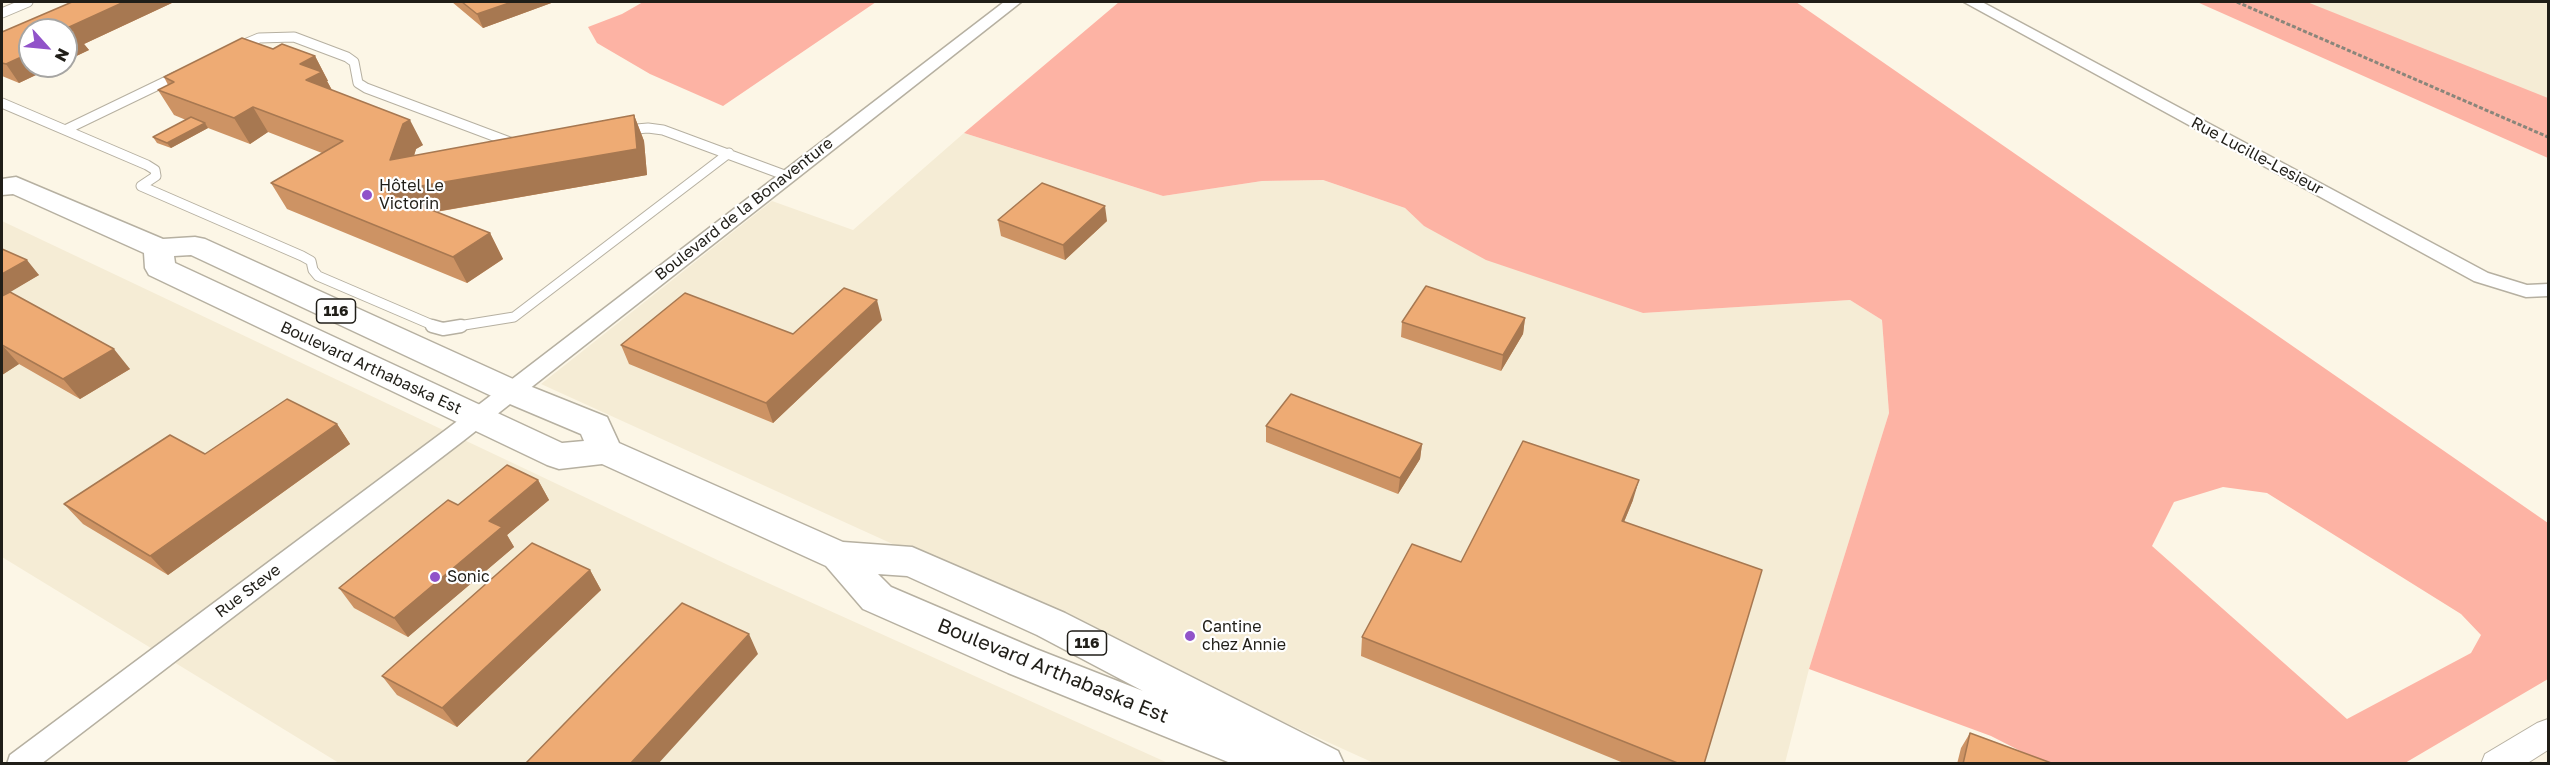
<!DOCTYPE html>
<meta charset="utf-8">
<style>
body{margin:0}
#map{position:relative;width:2550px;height:765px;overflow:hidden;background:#fcf6e6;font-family:"Golos Text",sans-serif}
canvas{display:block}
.frame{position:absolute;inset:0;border:3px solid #201e18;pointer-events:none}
.north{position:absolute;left:18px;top:18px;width:60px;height:60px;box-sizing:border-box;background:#fff;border:2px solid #a6a5a3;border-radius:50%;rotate:117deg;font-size:16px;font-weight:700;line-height:24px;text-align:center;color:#201e18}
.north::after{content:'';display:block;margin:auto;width:21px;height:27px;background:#9153c9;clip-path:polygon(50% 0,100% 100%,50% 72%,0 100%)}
</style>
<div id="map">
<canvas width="2550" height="765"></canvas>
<div class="frame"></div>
<div class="north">N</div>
</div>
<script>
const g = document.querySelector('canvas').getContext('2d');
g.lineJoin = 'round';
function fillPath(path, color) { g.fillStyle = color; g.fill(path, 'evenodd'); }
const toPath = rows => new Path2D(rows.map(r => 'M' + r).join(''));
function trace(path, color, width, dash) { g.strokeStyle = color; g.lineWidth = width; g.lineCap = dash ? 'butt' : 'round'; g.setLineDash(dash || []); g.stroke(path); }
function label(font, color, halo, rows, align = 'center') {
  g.font = font + ' "Golos Text",sans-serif'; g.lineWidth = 4.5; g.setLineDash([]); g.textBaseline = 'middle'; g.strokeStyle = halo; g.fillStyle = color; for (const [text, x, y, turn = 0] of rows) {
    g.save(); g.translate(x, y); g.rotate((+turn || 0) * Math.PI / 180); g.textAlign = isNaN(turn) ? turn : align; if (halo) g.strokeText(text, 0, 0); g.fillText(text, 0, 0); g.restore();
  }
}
fillPath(toPath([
 [2270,2,2548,2,2548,123],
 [964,133,1163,196,1262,181,1323,180,1405,208,1424,226,1643,313,1850,300,1882,320,1889,413,1809,669,1785,763,1376,764,541,384,772,201,853,230],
 [2,221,728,565,1168,763,339,763,2,557]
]), '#f5ecd5');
fillPath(toPath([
 [643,2,876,2,723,106,650,74,597,43,588,27,622,14],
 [1119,2,1796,2,2548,523,2548,679,2405,763,2044,763,1991,736,1809,669,1889,413,1882,320,1850,300,1643,313,1486,260,1424,226,1405,208,1323,180,1262,181,1163,196,964,133],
 [2223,487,2267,493,2461,614,2481,635,2471,653,2347,719,2152,546,2174,502],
 [2197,2,2307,2,2548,98,2548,158]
]), '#fdb3a4');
const serviceFar1 = toPath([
 [2,13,28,2],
 [240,46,259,38,294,37,347,57,354,62,358,83,366,88,515,144],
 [2,103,147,165,155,170,156,176,141,186,302,256,311,261,313,270,318,276,437,327],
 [65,130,177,76],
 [625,130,648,128,663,130,787,176],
 [452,327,514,317,729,153]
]);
const service = toPath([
 [432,326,443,329,461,326]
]);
const minor = toPath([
 [1004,2,1021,2,463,441,41,764,7,764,10,755,447,429,1004,2],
 [1964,2,1982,2,2488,273,2527,285,2548,284,2548,296,2526,297,2474,281,1964,2]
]);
const tertiary = toPath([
 [2548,719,2548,750,2526,764,2481,764,2485,754,2537,723,2548,719]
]);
const primary = toPath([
 [16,177,163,239,195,237,205,239,522,383,607,417,619,443,843,542,912,547,1065,613,1338,751,1344,764,1233,764,1008,673,863,609,826,566,602,464,559,469,547,465,149,275,145,268,144,253,13,194,2,195,2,179,16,177],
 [191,255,498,399,581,434,584,441,562,443,175,263,174,256,191,255],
 [878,574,907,576,1037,635,1143,691,1036,649,891,587,878,574]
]);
trace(serviceFar1, '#b6b0a1', 11);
trace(service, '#b6b0a1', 15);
trace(minor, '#b6b0a1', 3);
trace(tertiary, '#b6b0a1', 2);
trace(primary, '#b6b0a1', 3);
trace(toPath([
 [2237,2,2548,137]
]), '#8a867b', 3, [4, 2]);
trace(serviceFar1, '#fff', 9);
trace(service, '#fff', 12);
fillPath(minor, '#fff');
fillPath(tertiary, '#fff');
fillPath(primary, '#fff');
fillPath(toPath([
 [72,2,174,2,84,44,89,50,19,83,2,76,2,32],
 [452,2,554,2,483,28],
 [273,49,315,56,328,81,327,81,332,90,423,145,416,149,414,156,634,115,644,141,647,175,436,212,490,233,503,259,467,283,287,209,271,183,322,153,268,132,250,144,208,128,171,148,157,143,153,137,186,120,174,115,158,90,168,85,164,77],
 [998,220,1107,221,1065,260,1001,236],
 [2,249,39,275,9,292,130,369,80,399,19,364,2,375],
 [1525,318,1523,334,1501,371,1401,337,1402,322],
 [882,320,773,423,629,364,621,345,793,334],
 [337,424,350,444,168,575,83,524,64,504,205,454],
 [1266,426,1422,444,1420,459,1398,494,1266,442],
 [538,480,549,500,507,535,514,547,408,637,354,608,339,588,458,505],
 [1633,500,1624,522,1704,764,1626,764,1361,656,1362,637,1461,562],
 [590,570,601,590,457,727,397,695,382,676],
 [1970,733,2054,764,1957,764,1961,748]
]), '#cd9364');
fillPath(toPath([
 [124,2,174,2,84,44,89,50,66,61,67,28],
 [512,2,554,2,483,28,477,14],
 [30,53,30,66,55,66,19,83,6,64],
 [315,56,328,81,327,81,335,96,306,80,300,64],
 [253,107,268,132,250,144,234,118],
 [634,115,644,141,647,175,400,218,386,192],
 [410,120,423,145,416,149,404,186,390,160,403,124],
 [205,123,208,128,171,148,167,143],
 [1105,206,1107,221,1065,260,1063,245],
 [490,233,503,259,467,283,453,257],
 [27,260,39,275,2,297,2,274],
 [877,300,882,320,773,423,766,403],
 [1525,318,1523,334,1501,371,1503,355],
 [2,345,19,364,2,375],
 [114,349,130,369,80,399,63,379],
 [337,424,350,444,168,575,150,556],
 [1422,444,1420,459,1398,494,1400,478],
 [538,480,549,500,507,535,514,547,408,637,394,618,489,521],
 [1639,480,1633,500,1616,541,1622,521],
 [590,570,601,590,457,727,442,708],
 [749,634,758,654,658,764,630,764]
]), '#a77851');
const building = toPath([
 [72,2,124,2,67,28,76,32,66,36,66,30,30,30,30,53,6,64,2,63,2,32,72,2],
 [462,2,512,2,477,14,462,2],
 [242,38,273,49,282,44,315,56,300,64,322,72,306,80,410,120,403,124,390,160,634,115,637,149,386,192,490,233,453,257,271,183,343,141,253,107,234,118,158,90,174,82,164,77,242,38],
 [191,117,205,123,167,143,153,137,191,117],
 [1042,183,1105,206,1063,245,998,220,1042,183],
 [2,249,27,260,2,274,2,249],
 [1426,286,1525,318,1503,355,1402,322,1426,286],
 [844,288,877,300,766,403,621,345,685,293,793,334,844,288],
 [10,292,114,349,63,379,2,345,2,296,10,292],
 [1291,394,1422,444,1400,478,1266,426,1291,394],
 [287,399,337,424,150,556,64,504,170,435,205,454,287,399],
 [1523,441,1639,480,1622,521,1762,570,1704,764,1680,764,1362,637,1412,544,1461,562,1523,441],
 [507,465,538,480,489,521,502,527,394,618,339,588,448,500,458,505,507,465],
 [532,543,590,570,442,708,382,676,532,543],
 [682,603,749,634,630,764,525,764,682,603],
 [1970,733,2054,764,1963,764,1970,733]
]);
fillPath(building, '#eeab74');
trace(building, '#a77851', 1.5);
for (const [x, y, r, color] of [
 [367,195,6,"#9153c9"],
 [435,577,6,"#9153c9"],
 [1190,636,6,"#9153c9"]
]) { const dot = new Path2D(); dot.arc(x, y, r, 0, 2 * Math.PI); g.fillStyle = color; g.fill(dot); trace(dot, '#fff', 2); }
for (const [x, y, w] of [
 [336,311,39],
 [1087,643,39]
]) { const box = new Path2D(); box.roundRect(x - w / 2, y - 12, w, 24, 4.5); g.fillStyle = '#fff'; g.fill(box); trace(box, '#201e18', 1.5); }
label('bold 15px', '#201e18', null, [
 ["116",336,311],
 ["116",1087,643]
]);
label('16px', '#201e18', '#fff', [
 ["Rue Lucille-Lesieur",2257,156,28],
 ["Boulevard de la Bonaventure",744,209,-38],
 ["Boulevard Arthabaska Est",371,368,25],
 ["Rue Steve",248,591,-37]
]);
label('16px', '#201e18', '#fff', [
 ["Hôtel Le",379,186],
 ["Victorin",379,204],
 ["Sonic",447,577],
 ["Cantine",1202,627],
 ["chez Annie",1202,645]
], 'left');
label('20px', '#201e18', '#fff', [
 ["Boulevard Arthabaska Est",1053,671,22]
]);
</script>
